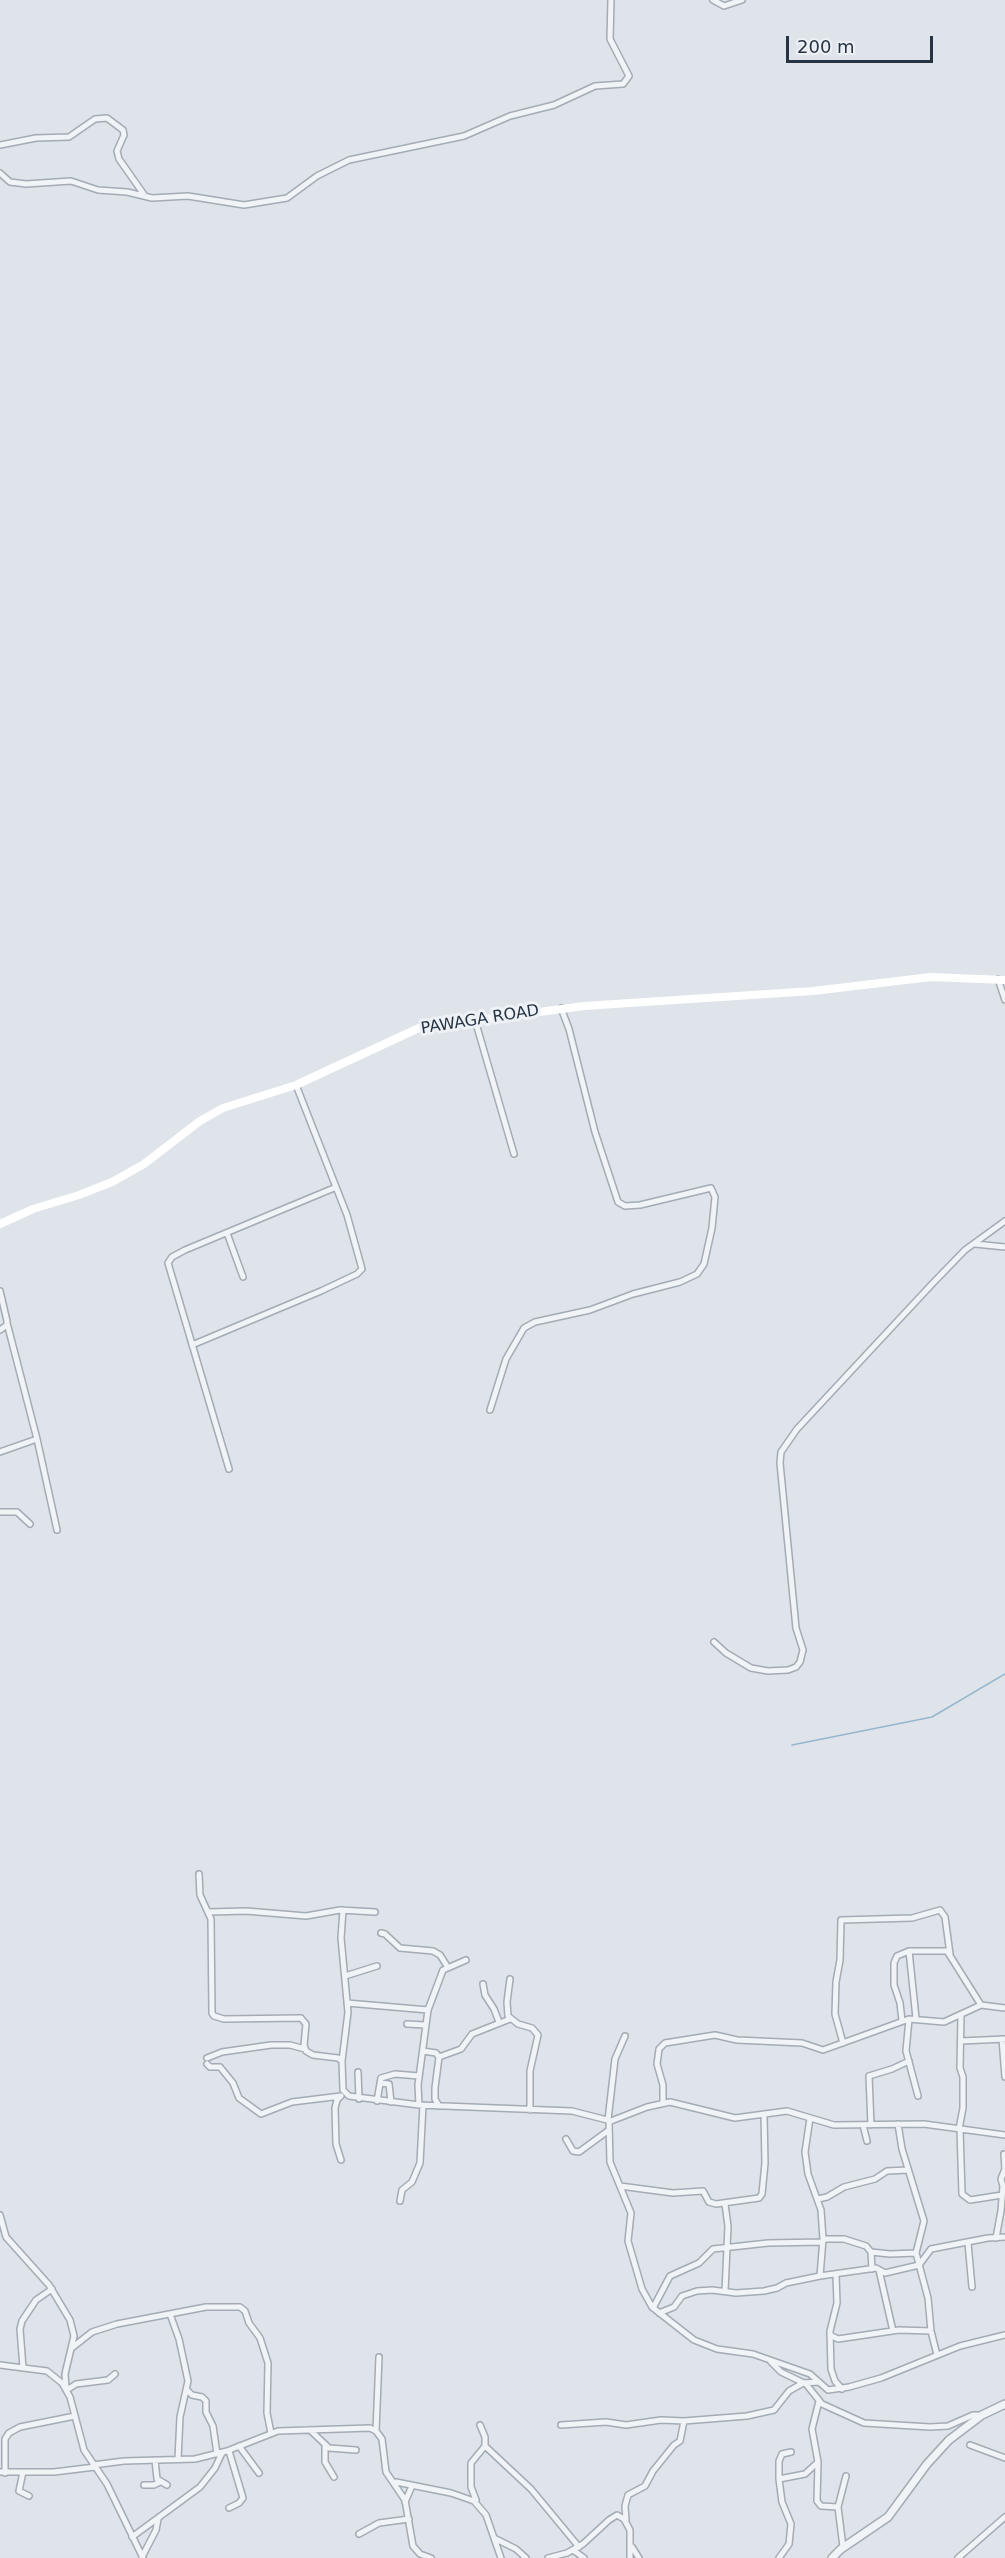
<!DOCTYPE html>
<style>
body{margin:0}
#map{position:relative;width:1005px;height:2558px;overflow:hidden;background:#dee4e9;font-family:"DejaVu Sans",sans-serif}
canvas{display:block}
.scale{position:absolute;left:786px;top:36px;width:147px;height:27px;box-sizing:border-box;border:3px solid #253342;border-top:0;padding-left:8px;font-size:18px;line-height:21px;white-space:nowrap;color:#253342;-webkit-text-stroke:4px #eef2f7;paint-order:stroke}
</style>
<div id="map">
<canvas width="1005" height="2558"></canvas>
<div class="scale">200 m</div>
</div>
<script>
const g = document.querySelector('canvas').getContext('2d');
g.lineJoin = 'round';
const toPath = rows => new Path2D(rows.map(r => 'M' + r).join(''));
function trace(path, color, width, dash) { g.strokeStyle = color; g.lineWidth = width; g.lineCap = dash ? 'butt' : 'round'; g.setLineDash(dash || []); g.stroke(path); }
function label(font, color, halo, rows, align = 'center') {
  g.font = font + ' "DejaVu Sans",sans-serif'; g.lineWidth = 6; g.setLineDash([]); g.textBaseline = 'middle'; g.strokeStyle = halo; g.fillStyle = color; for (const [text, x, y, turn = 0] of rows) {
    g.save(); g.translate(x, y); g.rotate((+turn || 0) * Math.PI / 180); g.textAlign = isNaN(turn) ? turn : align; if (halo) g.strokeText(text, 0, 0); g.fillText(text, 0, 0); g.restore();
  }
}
trace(toPath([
 [792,1745,932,1717,1005,1674]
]), '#95b6ce', 1.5);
const minor = toPath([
 [713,0,724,6,742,0],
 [0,145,36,138,69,137,95,119,107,118,123,130,124,135,117,151,119,159,145,196],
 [0,173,10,182,26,184,71,181,98,190,127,192,152,198,188,196,244,205,287,198,317,176,349,160,464,136,510,116,554,105,595,86,623,84,629,76,610,39,611,0],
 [998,979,1005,1000],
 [475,1020,514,1154],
 [227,1233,243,1277],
 [975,1244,1005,1247],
 [0,1291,7,1321,7,1325,0,1330],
 [7,1323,37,1439,57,1530],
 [192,1345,321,1291,357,1274,362,1269,347,1215,296,1085],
 [490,1410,506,1359,524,1328,535,1322,590,1310,633,1294,680,1282,697,1274,704,1264,712,1228,715,1197,711,1188,640,1205,625,1206,618,1202,595,1132,569,1029,561,1008],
 [0,1452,37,1439],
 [229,1469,168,1263,172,1257,185,1250,334,1188],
 [0,1512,17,1512,30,1524],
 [714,1642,726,1653,751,1668,768,1671,788,1670,796,1667,800,1662,803,1650,796,1628,780,1463,781,1452,797,1429,933,1283,965,1250,1005,1221],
 [199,1874,200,1895,211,1919,212,2013,214,2016,224,2019,301,2018,306,2024,304,2045,306,2051,313,2055,338,2058,342,2061,343,2090,349,2096,419,2105,572,2111,611,2121,647,2107,670,2102,735,2118,787,2111,834,2125,924,2124,1005,2135],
 [208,1912,246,1911,306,1916,340,1910,375,1912],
 [381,1933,385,1934,400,1948,433,1951,440,1955,447,1966],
 [909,1951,916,2018],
 [345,1976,377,1966],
 [510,1979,507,2002,508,2016,518,2024,532,2028,538,2035,530,2071,530,2110],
 [483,1984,485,1995,494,2009,499,2022],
 [347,2003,428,2010],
 [909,2019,906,2051,918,2096],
 [902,2021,900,2003,894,1985,894,1963,897,1956,909,1951,947,1951,981,2005],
 [407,2024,425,2025],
 [1002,2039,1005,2077],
 [961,2041,1005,2039],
 [843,2043,835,2014,836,1982,840,1960,841,1920,912,1918,940,1910,945,1917,950,1954],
 [423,2051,436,2053,439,2057,435,2088,435,2099,439,2106],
 [439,2057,461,2049,472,2034,510,2019],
 [207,2058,222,2052,271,2045,290,2045,305,2049],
 [342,2061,348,2012,341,1938,343,1910],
 [207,2064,210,2067,220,2067,233,2083,239,2098,261,2114,292,2102,341,2096],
 [358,2072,359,2099],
 [380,2083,389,2084,391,2102],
 [377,2101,381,2078,395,2074,419,2076],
 [663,2103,663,2085,657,2064,659,2049,665,2043,715,2035,737,2040,802,2043,823,2050,909,2019,944,2022,981,2005,1005,2008],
 [419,2105,418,2085,428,2010,443,1970,466,1960],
 [810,2118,805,2152,808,2174,821,2210,823,2239,820,2276],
 [608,2120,615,2059,625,2036],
 [609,2121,610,2162,631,2213,628,2241,642,2289,652,2307,694,2340,717,2349,753,2354,810,2374,828,2390,849,2387,881,2378,960,2346,1005,2335],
 [898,2124,902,2149,924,2221,916,2253,928,2298,931,2331,937,2355],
 [863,2125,867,2141],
 [871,2125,869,2076,892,2069,909,2061],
 [959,2129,963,2108,963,2077,960,2068,961,2015],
 [960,2129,962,2194,970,2200,1002,2195],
 [566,2139,573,2151,579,2152,609,2130],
 [341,2160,336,2144,335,2108,337,2100,341,2096],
 [620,2186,673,2193,703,2191,709,2202,716,2204,759,2198,762,2194,765,2163,764,2114],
 [818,2199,827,2197,844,2187,875,2179,887,2171,908,2170],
 [400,2201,402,2190,412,2182,420,2163,423,2105],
 [725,2204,728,2226,725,2291],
 [0,2215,6,2237,49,2285,70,2320,74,2336,65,2374,66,2387],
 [996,2238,1001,2211,1003,2186,1001,2179,1005,2169,1004,2154],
 [823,2239,844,2239,866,2246,871,2252,872,2269],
 [968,2243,972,2287],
 [871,2252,890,2254,916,2253],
 [919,2265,931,2249,988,2238,1005,2237],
 [879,2270,893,2331],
 [836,2275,837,2303,830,2331,831,2369,835,2381,842,2389],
 [653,2308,670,2276,699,2263,713,2249,768,2243,823,2242],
 [659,2313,674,2307,682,2296,697,2291,712,2290,736,2293,764,2291,777,2288,786,2283,820,2276,876,2268,885,2273,919,2265],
 [170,2314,179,2339,188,2381,180,2417,178,2459],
 [830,2335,838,2339,899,2330,931,2331],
 [73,2347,92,2332,117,2324,206,2307,240,2307,245,2311,249,2323,260,2338,268,2363,267,2413,271,2433],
 [771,2362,781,2372,806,2384,822,2404,864,2423,930,2427,948,2426,973,2415,981,2415],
 [0,2365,47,2371,62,2383,70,2397,84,2450,107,2484,143,2558],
 [23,2368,20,2329,22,2321,36,2300,52,2289],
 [67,2390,76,2384,108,2380,115,2374],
 [187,2390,192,2395,202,2397,206,2401,206,2412,213,2426,217,2454],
 [819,2401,812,2429,818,2462,817,2501,821,2506,838,2507],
 [561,2425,606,2422,626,2425,661,2420,684,2421,747,2416,774,2410,789,2391,803,2383,819,2382],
 [310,2430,329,2448,356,2450],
 [376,2431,379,2357],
 [970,2445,1005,2458],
 [239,2446,259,2473],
 [325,2446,325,2462,334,2477],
 [485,2446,531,2489,579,2547],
 [229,2451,243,2498,239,2503,229,2508],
 [155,2460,157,2479,167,2485],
 [93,2465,124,2461,195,2459,227,2451,278,2431,370,2428,376,2431,382,2439,386,2472,405,2500,413,2546,420,2554,431,2558],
 [0,2472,54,2472,95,2467],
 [23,2472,19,2491,29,2496],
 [5,2473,5,2439,9,2433,20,2427,75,2416],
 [779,2479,805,2474,818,2462],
 [396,2482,451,2493,474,2501,486,2515,501,2558],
 [144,2485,154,2485,160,2482],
 [476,2500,471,2487,471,2463,485,2446,485,2437,480,2425],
 [405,2502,412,2486],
 [626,2520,625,2506,628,2495,645,2486,653,2471,674,2445,680,2441,684,2421],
 [359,2534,379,2523,409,2519],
 [132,2537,200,2487,215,2468,222,2453],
 [494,2538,516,2549,526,2558],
 [632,2547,639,2558],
 [843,2547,838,2507,846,2476],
 [573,2550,584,2558],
 [142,2557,156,2530,158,2519],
 [548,2558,567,2553,583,2544,609,2520,617,2515,624,2519,630,2530,630,2558],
 [779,2558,789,2544,791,2524,782,2502,779,2479,779,2461,782,2454,791,2452],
 [958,2558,1005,2517]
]);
const tertiary = toPath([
 [832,2558,841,2549,888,2517,927,2464,949,2440,982,2415,1005,2404]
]);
trace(minor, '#a3abb4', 8);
trace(tertiary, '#a3abb4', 10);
trace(minor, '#f1f4f7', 5);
trace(tertiary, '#f1f4f7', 7);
trace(toPath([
 [0,1224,33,1209,79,1195,112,1182,144,1164,200,1121,223,1108,296,1085,419,1028,584,1006,813,991,931,977,1005,980]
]), '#fff', 8);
label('16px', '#253342', '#eef2f7', [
 ["PAWAGA ROAD",480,1020,-9]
]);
</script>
